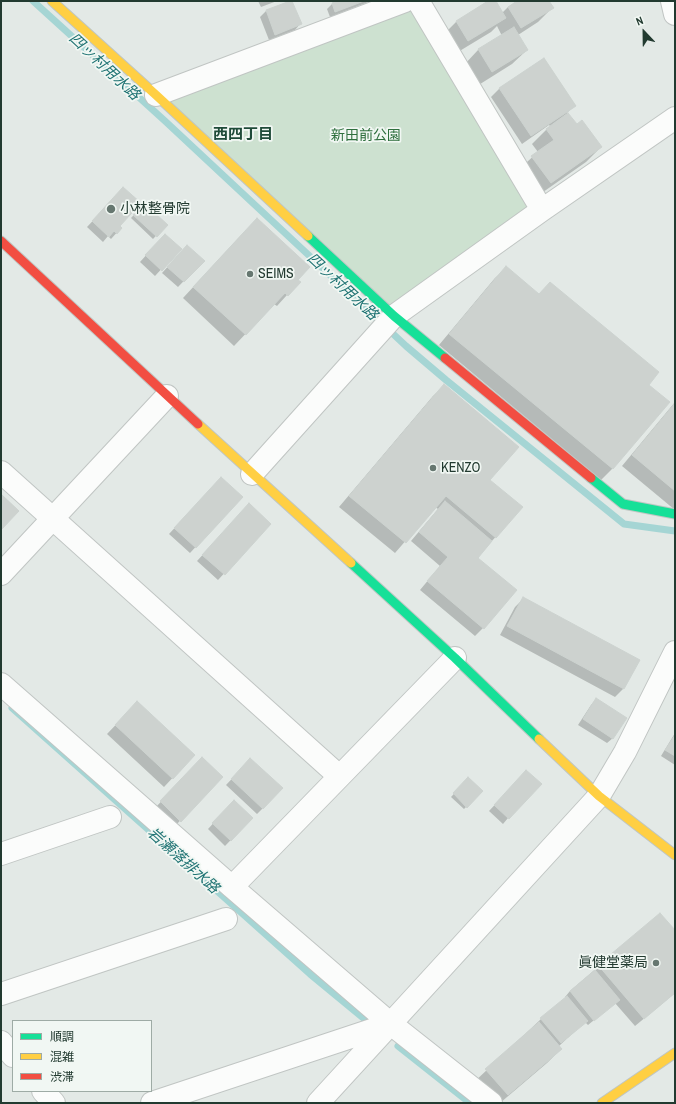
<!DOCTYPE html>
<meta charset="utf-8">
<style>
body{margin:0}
#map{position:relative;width:676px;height:1104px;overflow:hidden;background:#e3e9e6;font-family:"Archivo Narrow","Noto Sans JP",sans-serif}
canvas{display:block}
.frame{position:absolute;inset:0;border:2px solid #223a30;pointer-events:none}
.legend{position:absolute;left:12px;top:1020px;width:140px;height:72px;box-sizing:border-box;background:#f1f7f3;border:1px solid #9eaba5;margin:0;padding:5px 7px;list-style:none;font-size:12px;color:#223a30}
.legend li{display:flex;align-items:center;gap:8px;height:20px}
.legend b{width:20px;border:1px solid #9eaba5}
.north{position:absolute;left:624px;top:12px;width:40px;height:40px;-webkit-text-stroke:3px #f1f7f3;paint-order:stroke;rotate:338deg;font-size:11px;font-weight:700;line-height:16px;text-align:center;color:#223a30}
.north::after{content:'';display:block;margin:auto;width:14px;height:18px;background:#223a30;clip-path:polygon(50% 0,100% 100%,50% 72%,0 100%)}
</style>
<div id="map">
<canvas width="676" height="1104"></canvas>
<div class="frame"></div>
<ul class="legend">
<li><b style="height:5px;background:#16e098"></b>順調</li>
<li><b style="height:5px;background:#ffcf43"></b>混雑</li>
<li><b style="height:5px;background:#f24e42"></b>渋滞</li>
</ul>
<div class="north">N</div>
</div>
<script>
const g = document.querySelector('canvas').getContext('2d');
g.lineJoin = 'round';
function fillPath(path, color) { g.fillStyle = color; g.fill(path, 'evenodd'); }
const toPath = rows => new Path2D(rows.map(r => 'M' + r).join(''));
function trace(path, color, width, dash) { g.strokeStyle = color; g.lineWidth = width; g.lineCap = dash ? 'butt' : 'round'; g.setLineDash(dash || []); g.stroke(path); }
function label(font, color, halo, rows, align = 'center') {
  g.font = font + ' "Archivo Narrow","Noto Sans JP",sans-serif'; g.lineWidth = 3.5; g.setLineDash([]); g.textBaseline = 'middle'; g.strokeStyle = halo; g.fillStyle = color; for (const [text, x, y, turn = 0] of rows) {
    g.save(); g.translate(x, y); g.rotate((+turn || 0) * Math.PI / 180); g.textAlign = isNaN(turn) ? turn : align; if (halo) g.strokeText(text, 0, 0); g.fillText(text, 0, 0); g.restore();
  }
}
fillPath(toPath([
 [418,1,542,210,394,316,156,95]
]), '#cde1d0');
fillPath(toPath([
 [258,1,277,1,261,7],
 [339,1,371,1,330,17,327,9,332,4],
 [490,1,495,1,502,13,508,7,519,1,548,1,552,8,538,22,518,35,527,50,512,64,477,86,464,65,478,50,502,36,497,26,491,32,453,55,442,36,456,22],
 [292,2,300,24,295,30,269,40,260,17,266,11],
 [543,59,575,105,567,113,576,125,601,147,586,162,536,197,517,171,538,152,532,144,550,126,549,125,522,144,491,97,499,89],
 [118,194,118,226,121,228,111,239,108,236,103,242,87,227],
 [144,204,166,225,153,239,131,218],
 [246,230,297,280,287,295,277,306,274,304,234,346,183,298],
 [159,241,180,249,155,276,140,262],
 [182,251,203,261,178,287,162,273],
 [506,268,668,402,612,469,601,480,439,345,495,278],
 [444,386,489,480,521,508,477,558,483,628,475,636,420,590,440,566,411,541,438,509,435,507,395,553,339,507,433,396],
 [675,402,675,510,622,466],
 [221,478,242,497,190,553,169,534],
 [244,510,270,524,218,580,197,561],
 [524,598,638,661,623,689,615,697,500,635,515,607],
 [596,699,613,738,607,743,578,725,591,705],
 [129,711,194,755,164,787,107,734],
 [675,733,675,765,661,756],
 [202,759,222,777,175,826,155,808],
 [245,765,263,808,257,814,226,785],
 [521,777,508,818,503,824,489,811],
 [468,779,482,791,464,809,451,797],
 [234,801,252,818,225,846,208,829],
 [675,932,675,993,635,1026,615,1003,588,1025,585,1022,559,1046,561,1049,547,1063,500,1103,472,1084,541,1019,566,998,565,997,570,991,599,966]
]), '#0003');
trace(toPath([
 [33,1,165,121,406,346,446,380,624,524,675,531],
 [12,708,310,974,367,1021],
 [398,1046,470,1103]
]), '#a5d5d4', 7);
const building = toPath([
 [290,1,292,1,302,24,275,35,266,10,290,1],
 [337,1,364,1,335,12,332,3,337,1],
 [488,1,496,1,506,18,468,41,456,21,488,1],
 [517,1,549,1,554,8,521,28,508,7,517,1],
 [514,27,528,50,492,72,478,49,514,27],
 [544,58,576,106,531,136,499,88,544,58],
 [568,113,577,124,582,120,602,147,551,183,531,156,554,140,546,129,568,113],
 [123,187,141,203,120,226,122,228,117,234,114,231,109,237,92,221,123,187],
 [144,203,168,225,157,237,133,215,144,203],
 [257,218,310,267,298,280,301,282,288,296,285,293,246,335,193,287,257,218],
 [165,234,182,249,162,271,145,255,165,234],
 [187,245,205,261,184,282,167,267,187,245],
 [506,266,539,294,550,282,659,372,649,385,670,402,613,469,449,334,506,266],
 [444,384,519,447,490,480,523,507,496,538,446,496,406,543,349,496,444,384],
 [675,403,675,491,632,455,675,403],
 [221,477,243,497,196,548,174,528,221,477],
 [1,494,19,511,1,530,1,494],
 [445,501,492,541,478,558,517,590,484,629,427,581,448,557,419,532,445,501],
 [249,503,271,524,225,575,202,555,249,503],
 [523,597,640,660,624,689,507,626,523,597],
 [596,698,627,718,613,739,583,719,596,698],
 [137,701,195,755,173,779,115,725,137,701],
 [675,735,675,756,665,750,675,735],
 [202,757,223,777,181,822,160,801,202,757],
 [250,758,283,788,263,809,231,779,250,758],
 [526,770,542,784,509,819,494,805,526,770],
 [468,777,483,791,467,808,453,793,468,777],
 [234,800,253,818,231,841,212,823,234,800],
 [660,913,675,930,675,993,644,1019,598,965,660,913],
 [595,970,620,1000,594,1021,570,991,595,970],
 [567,996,588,1021,561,1043,540,1018,567,996],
 [539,1022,562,1049,508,1095,485,1069,539,1022]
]);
fillPath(building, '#cdd2cf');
trace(building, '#ccd2cf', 1);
const street = toPath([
 [418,1,542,210],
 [672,1,675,14],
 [156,95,405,1],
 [1,472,339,776],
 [252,474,394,316,542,210,675,118],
 [1,574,167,396],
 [1,684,232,887,391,1024,491,1103],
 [1,854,110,817],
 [232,887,455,658],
 [1,994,226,919],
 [1,1042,13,1056],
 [43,1091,54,1103],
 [152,1103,390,1024],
 [318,1103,599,796,625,752,675,652]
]);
const fast = toPath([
 [308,236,394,316,445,358],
 [591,478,623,504,675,514],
 [351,563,455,658,539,739]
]);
const slow = toPath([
 [52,1,156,95,308,236],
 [198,424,351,563],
 [539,739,599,796,675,855],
 [602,1103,675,1053]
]);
const jam = toPath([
 [1,241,198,424],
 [445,358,591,478]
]);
trace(street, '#c0c5c3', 24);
trace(fast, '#bfc6c3', 11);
trace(slow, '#bfc6c3', 11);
trace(jam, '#bfc6c3', 11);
trace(street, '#fbfcfb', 22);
trace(fast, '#16e098', 9);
trace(slow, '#ffcf43', 9);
trace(jam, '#f24e42', 9);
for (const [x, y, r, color] of [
 [111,209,5,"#667770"],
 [250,274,4,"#667770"],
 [433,468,4,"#667770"],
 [656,963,4,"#667770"]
]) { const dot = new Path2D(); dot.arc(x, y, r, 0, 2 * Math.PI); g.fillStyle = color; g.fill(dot); trace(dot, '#f1f7f3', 1.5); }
label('14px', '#2e6f3d', '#f1f7f3', [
 ["新田前公園",366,136]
]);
label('14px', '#223a30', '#f1f7f3', [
 ["小林整骨院",120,209],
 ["SEIMS",258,274],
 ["KENZO",441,468],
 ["眞健堂薬局",648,963,"right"]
], 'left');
label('italic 15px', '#1f7373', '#f1f7f3', [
 ["四ッ村用水路",104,67,43],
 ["四ッ村用水路",342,287,43],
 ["岩瀬落排水路",183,861,42]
]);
label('bold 15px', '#1f4b39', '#f1f7f3', [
 ["西四丁目",243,135]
]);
</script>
